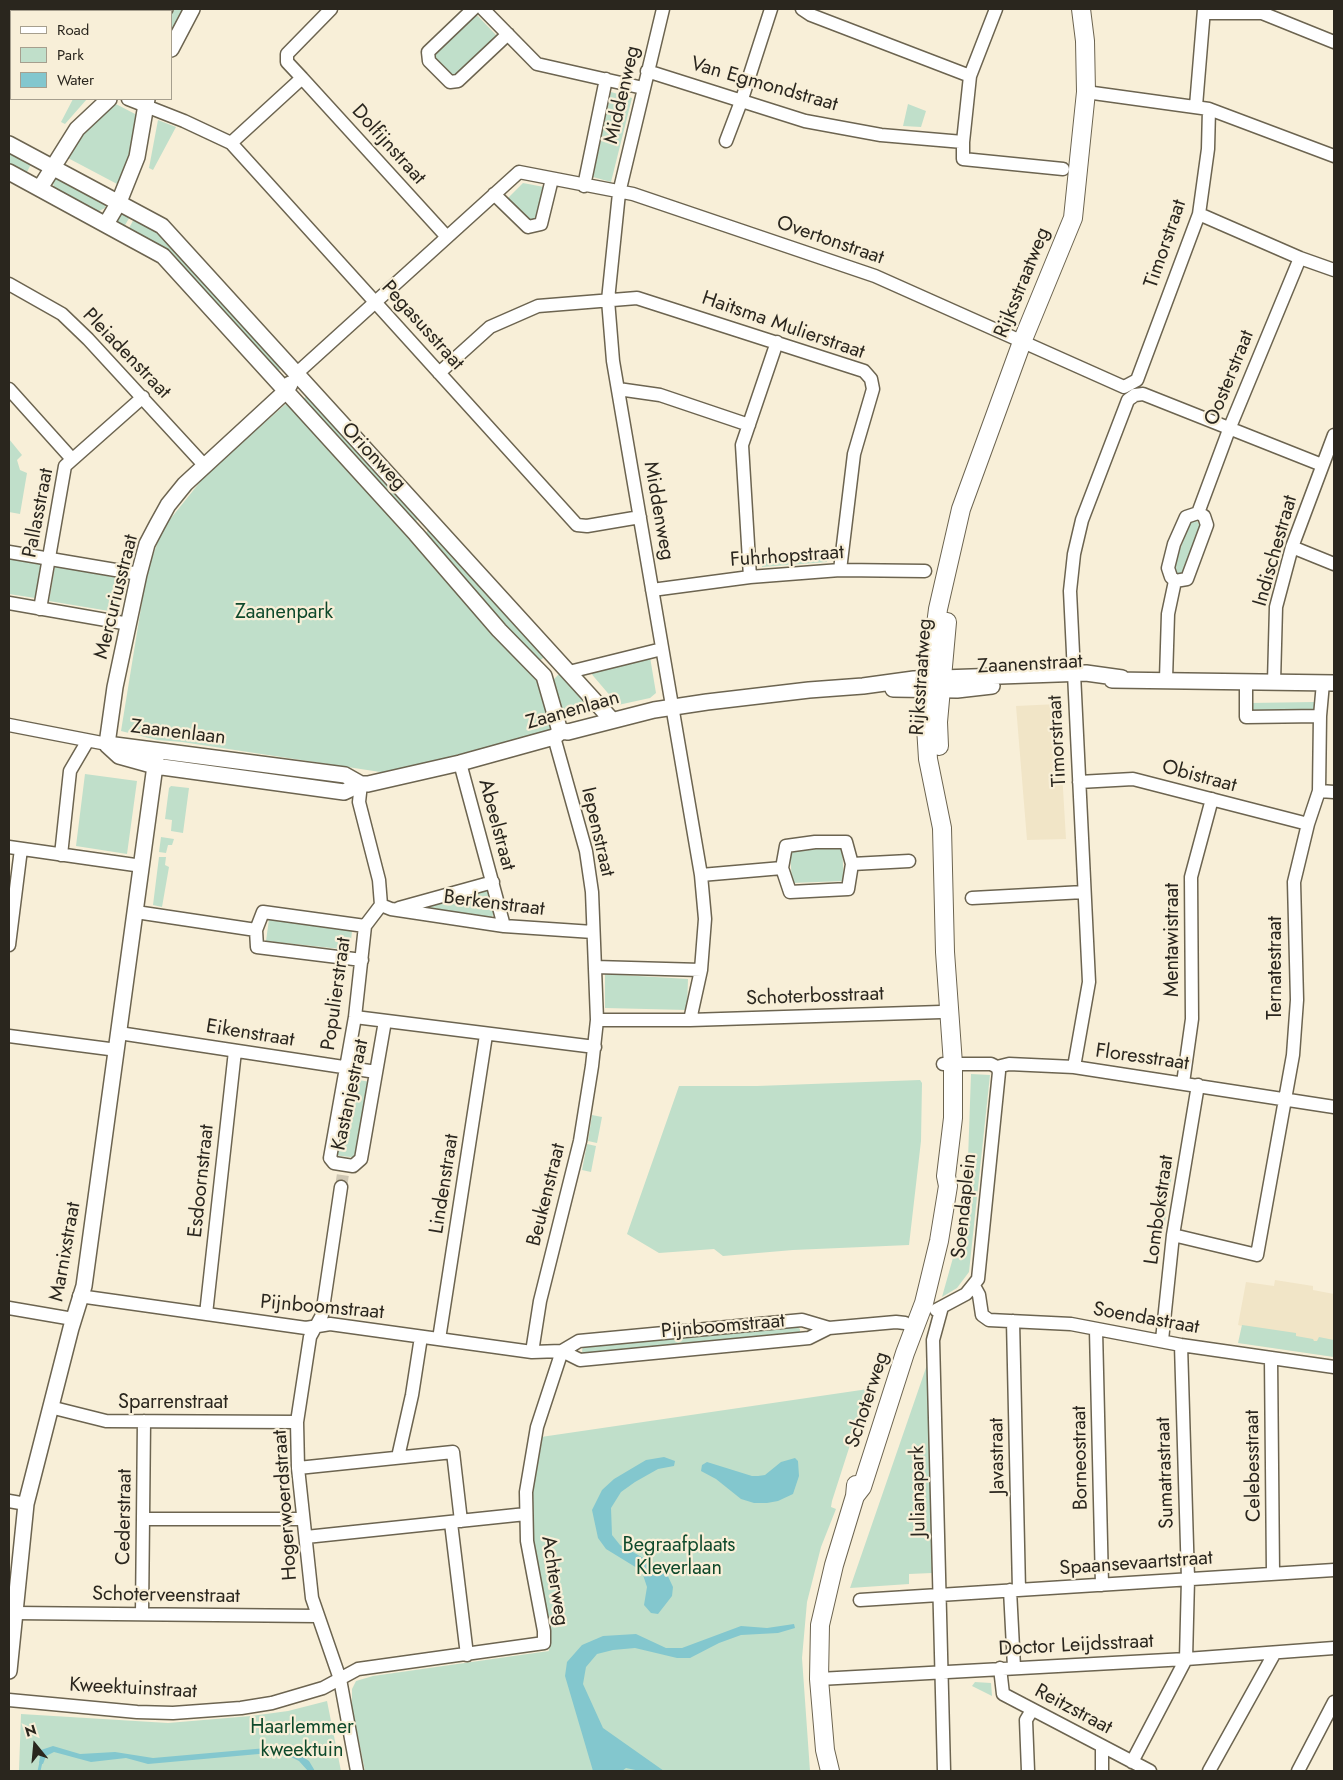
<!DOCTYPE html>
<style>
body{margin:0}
#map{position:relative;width:1343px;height:1780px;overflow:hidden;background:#f8efd8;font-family:Jost,sans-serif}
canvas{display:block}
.frame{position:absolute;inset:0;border:10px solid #2a261e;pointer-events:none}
.legend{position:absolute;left:10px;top:10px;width:162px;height:90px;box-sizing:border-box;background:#f8efd8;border:1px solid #a69f8e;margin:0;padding:6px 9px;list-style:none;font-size:15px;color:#2a261e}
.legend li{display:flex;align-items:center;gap:10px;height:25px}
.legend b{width:25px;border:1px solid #a69f8e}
.north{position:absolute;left:10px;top:1720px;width:50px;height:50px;-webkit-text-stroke:4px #f8efd8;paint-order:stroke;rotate:343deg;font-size:14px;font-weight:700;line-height:20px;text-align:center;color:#2a261e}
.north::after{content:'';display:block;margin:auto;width:18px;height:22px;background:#2a261e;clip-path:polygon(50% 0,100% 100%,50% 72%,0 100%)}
</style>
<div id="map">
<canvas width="1343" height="1780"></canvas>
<div class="frame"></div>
<ul class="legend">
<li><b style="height:6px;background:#fff"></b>Road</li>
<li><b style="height:14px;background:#c0dfca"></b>Park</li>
<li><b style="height:14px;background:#83c7ce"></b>Water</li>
</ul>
<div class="north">N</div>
</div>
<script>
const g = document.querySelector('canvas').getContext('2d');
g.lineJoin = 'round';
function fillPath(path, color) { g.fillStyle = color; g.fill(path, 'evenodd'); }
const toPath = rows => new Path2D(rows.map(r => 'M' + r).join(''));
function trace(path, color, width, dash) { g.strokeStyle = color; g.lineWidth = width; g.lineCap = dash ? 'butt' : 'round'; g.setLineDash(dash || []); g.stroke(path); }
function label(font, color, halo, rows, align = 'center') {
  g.font = font + ' Jost,sans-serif'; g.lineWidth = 4.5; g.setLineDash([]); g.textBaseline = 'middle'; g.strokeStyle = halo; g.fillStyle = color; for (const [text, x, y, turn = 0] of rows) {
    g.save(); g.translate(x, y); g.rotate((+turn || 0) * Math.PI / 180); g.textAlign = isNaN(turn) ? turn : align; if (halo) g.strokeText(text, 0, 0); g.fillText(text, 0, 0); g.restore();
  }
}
fillPath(toPath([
 [1058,704,1066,839,1027,840,1016,706],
 [1275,1280,1313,1286,1313,1290,1334,1294,1334,1357,1239,1343,1242,1326,1238,1325,1246,1282,1274,1286]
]), '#f1e5c7');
fillPath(toPath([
 [170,9,187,9,171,38,171,11],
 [475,13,497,36,459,75,450,76,435,60,436,51],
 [611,92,632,98,611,182,593,177],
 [73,99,87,99,65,124,61,122],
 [114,103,137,115,129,160,119,185,66,157,80,136],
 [908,104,926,111,921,127,903,126],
 [158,120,176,127,153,170,149,168],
 [9,148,33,160,26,174,9,166],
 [57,176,106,204,105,208,97,212,55,190,52,180],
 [523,183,544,187,537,220,529,221,507,199],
 [121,210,132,213,124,227,116,220],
 [136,215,160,229,284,365,275,374,128,230],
 [310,393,423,520,422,522,418,519,416,521,419,525,415,526,301,401],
 [287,403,538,679,552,730,387,773,182,742,157,740,121,731,147,571,163,528,208,472],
 [9,439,22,455,17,460,20,470,27,473,20,514,9,512],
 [1194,520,1198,522,1200,527,1183,572,1179,574,1175,572,1173,568,1190,523],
 [432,529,548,654,538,662,426,539,427,531],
 [831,554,832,558,827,559,827,562,762,567,762,564,758,564,758,559],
 [9,557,41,562,35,598,9,594],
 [55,566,123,579,115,612,49,601],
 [650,657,656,693,650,698,618,705,589,671],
 [563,674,598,710,560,719,551,682,558,675],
 [1314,702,1315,711,1249,711,1249,703],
 [177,758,339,780,339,787,177,764],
 [85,774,137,781,127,854,76,846],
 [171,786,189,788,183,833,171,831,172,820,165,819,169,788],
 [161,837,174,839,172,845,168,845,166,853,159,852],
 [842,847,844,881,792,883,790,851],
 [159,857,166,857,165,865,169,867,162,907,153,905],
 [487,887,494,914,490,919,427,911,426,904],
 [269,919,352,931,350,950,266,941],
 [605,974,688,979,687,1010,605,1008],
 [971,1074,990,1075,969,1272,957,1288,942,1297,956,1247,967,1188],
 [346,1078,371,1082,359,1158,333,1155],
 [920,1080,922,1083,921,1141,909,1245,793,1250,723,1256,714,1249,659,1253,627,1234,679,1086,757,1086],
 [592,1115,602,1117,597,1143,588,1141],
 [587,1144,596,1146,591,1172,582,1170],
 [1164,1159,1174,1161,1163,1235,1156,1236],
 [1242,1325,1296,1333,1296,1336,1313,1339,1314,1341,1317,1341,1319,1337,1334,1340,1334,1357,1238,1343],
 [797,1327,800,1329,800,1334,583,1354,582,1351,583,1346],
 [928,1362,932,1573,909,1574,909,1584,850,1588],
 [868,1389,832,1501,831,1507,836,1509,821,1547,807,1602,802,1658,810,1771,365,1771,352,1707,352,1689,356,1681,373,1676,549,1651,530,1540,530,1501,541,1437],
 [975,1682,991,1683,992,1696,972,1686],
 [327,1701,341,1771,19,1771,21,1714,168,1723,251,1716,288,1711]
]), '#c0dfca');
fillPath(toPath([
 [664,1457,675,1461,674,1466,658,1469,635,1482,621,1492,611,1508,612,1535,620,1545,665,1570,673,1587,672,1596,658,1614,651,1613,644,1605,647,1587,643,1575,637,1568,606,1549,598,1538,592,1510,602,1490,614,1479,646,1460],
 [795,1458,798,1461,799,1476,793,1494,778,1501,767,1503,754,1503,741,1499,716,1479,701,1471,702,1465,707,1462,752,1476,758,1476,765,1475,781,1462],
 [794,1624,795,1628,778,1633,741,1635,719,1643,690,1658,677,1658,635,1648,613,1650,597,1654,586,1667,583,1684,603,1728,664,1771,640,1771,626,1768,622,1771,593,1771,565,1676,567,1662,582,1645,603,1636,636,1634,666,1648,682,1648,741,1626,767,1628],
 [53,1746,80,1754,115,1752,153,1758,278,1747,297,1753,309,1761,315,1771,308,1771,299,1761,289,1756,270,1753,148,1764,126,1758,91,1762,54,1752,46,1756,43,1764,39,1763,41,1750]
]), '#83c7ce');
trace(toPath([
 [39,1771,41,1762]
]), '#83c7ce', 3);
trace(toPath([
 [341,1187,343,1174]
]), '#cfc7b3', 12, [12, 6]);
const minor = toPath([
 [473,9,428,52,429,61,450,82,458,81,508,34],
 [483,9,537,64,643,88],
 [663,9,619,193,608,300,613,361,701,875,705,919,701,970,690,1020],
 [802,9,811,15,970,76],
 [54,11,55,9],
 [1205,13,1262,13,1334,42],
 [9,25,11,26],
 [647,71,805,121,881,135,963,142,963,159,1063,169],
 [302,78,447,237],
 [1086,92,1209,109,1334,156],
 [128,99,184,121,231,143,577,525,587,526,640,517],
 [1196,106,1204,9],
 [726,141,742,99,771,9],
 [963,142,970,76,996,9],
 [231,143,302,78,287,62,287,54,331,9],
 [584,186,606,79],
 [494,194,528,227,541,224,552,179],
 [1199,214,1300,258,1334,270],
 [9,284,62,314,88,339,204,465],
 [297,373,519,172,633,194,875,276,1124,387,1137,380,1199,214,1208,149,1209,109],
 [439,373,490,327,538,306,637,298,864,371,871,379,873,389,854,454,840,570],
 [9,389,72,459],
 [618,389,660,395,749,425],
 [1198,513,1230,427,1300,258],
 [1198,513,1204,516,1207,525,1187,579,1175,581,1171,577,1168,568,1174,544,1186,517,1198,513],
 [1292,547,1334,564],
 [9,552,139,574],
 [750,577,742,445,777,342],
 [652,590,750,577,840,570,925,571],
 [9,603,129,624],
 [40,609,65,466,143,397],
 [569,672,662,649],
 [1166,679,1168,614,1175,581],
 [1246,681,1246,717,1320,716],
 [1274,682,1276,607,1292,547,1334,435],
 [9,725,107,744],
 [460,763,504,926],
 [1079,782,1133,779,1308,824],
 [361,784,359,802,379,880,381,905,365,926,355,1017,330,1158,334,1163,353,1166,361,1159,385,1021],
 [1319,791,1334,792],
 [815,842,846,842,852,864,848,889,790,892,782,868,786,846,815,842],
 [9,847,142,866],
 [61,855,70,771,87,742],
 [852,864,909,861],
 [701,875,782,868],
 [972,898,1084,892],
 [381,905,391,909,504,926,593,932],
 [399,908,493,882],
 [136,912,256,930],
 [9,945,21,849],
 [362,960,257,947,256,930,263,912,365,926],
 [595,967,701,970],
 [355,1017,595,1047],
 [597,1020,690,1020,941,1012],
 [119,1033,376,1072],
 [9,1036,117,1050],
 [943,1064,991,1064,997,1067,1009,1064,1074,1067,1334,1107],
 [1074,1067,1089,982,1070,591,1074,554,1082,520,1128,400,1135,395,1143,394,1322,465],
 [1183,1083,1192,1019,1191,877,1212,799],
 [341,1187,322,1315,310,1337,297,1422,298,1468,312,1598,340,1679,357,1771],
 [1173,1235,1257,1255,1293,1055,1297,1000,1294,882,1308,824,1319,791,1320,716,1323,683],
 [974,1286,979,1295,982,1315,989,1320,1071,1324,1181,1345,1334,1367],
 [79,1296,306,1328,330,1324,532,1352,562,1351,580,1360,809,1338,829,1328,896,1322,905,1323],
 [942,1307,933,1340,944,1771],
 [9,1308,73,1319],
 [936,1310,966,1294,978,1279,999,1072,997,1067],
 [206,1314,235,1051],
 [1013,1321,1019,1590],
 [1096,1330,1102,1585],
 [439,1339,486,1035],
 [1162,1340,1173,1235,1198,1085],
 [562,1351,579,1341,802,1320,829,1328],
 [532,1352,540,1301,580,1141,592,1066,597,1020,592,892,586,851,554,737],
 [1271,1358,1273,1573],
 [50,1407,106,1421,297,1422],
 [398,1457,412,1395,421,1337],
 [298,1468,453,1452,461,1521],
 [9,1501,26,1504],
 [144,1519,303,1519],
 [451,1523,467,1655],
 [306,1537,526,1514],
 [1010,1590,1014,1667],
 [860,1600,1334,1570],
 [14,1613,317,1616],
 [142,1614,144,1421],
 [1000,1668,1003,1694,1150,1771],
 [819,1679,1186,1659,1334,1648],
 [9,1700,137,1712,173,1713,241,1708,272,1703,323,1688,358,1669,544,1643,544,1631,527,1541,526,1492,537,1427,562,1351],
 [1102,1747,1102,1771],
 [1132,1762,1186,1659,1188,1579,1181,1345],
 [1028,1771,1026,1720,1032,1710],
 [1209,1771,1274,1654],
 [1298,1771,1334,1702]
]);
const tertiary = toPath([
 [163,11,165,9],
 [171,49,192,9],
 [9,144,162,226,612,720],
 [9,172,163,256,416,534,499,630,544,676,559,728,562,731],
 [40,188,77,129,109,99],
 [106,224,119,202,137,157,147,99],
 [1112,680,1334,683],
 [893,689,957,690,992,686],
 [107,744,345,775,361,784,368,784,460,763,554,737,562,731,568,732,654,710,707,702,809,690,863,686,914,679,1086,673,1122,678],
 [107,744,115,687,139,574,147,544,157,525,168,505,185,484,286,391,290,384],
 [107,745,119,756,155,766,344,792,361,784],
 [9,1671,26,1504,71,1328,84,1286,157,751]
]);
const secondary = toPath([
 [939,746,938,722,947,622],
 [855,1496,862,1487,905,1353,924,1303,939,1241,948,1186,946,1176,953,1118,953,1064,945,952,942,828,928,759,925,711,938,609,961,509,1022,342,1073,218,1086,92,1085,41,1081,9],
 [830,1771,825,1750,819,1679,820,1625,834,1565,855,1496,856,1485]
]);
trace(minor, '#6c6450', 15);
trace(tertiary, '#6c6450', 18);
trace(secondary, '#6c6450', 20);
trace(minor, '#fff', 12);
trace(tertiary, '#fff', 15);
trace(secondary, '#fff', 18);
label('20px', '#2a261e', '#f8efd8', [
 ["Van Egmondstraat",764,85,16],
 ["Middenweg",623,95,-77],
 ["Dolfijnstraat",388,145,48],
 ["Overtonstraat",830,241,19],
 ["Timorstraat",1166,244,-71],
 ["Rijksstraatweg",1023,283,-68],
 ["Pegasusstraat",422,326,48],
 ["Haitsma Mulierstraat",783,326,19],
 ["Pleiadenstraat",126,354,46],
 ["Oosterstraat",1230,378,-68],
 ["Orionweg",373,457,47],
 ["Middenweg",658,511,80],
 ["Pallasstraat",39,513,-79],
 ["Indischestraat",1276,551,-74],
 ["Fuhrhopstraat",787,557,-4],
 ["Mercuriusstraat",117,597,-76],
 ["Zaanenstraat",1030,665,-3],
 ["Rijksstraatweg",922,677,-86],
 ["Zaanenlaan",573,711,-16],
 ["Zaanenlaan",178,733,7],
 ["Timorstraat",1058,741,-93],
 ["Obistraat",1199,777,15],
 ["Abeelstraat",496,825,75],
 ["Iepenstraat",597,832,77],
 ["Berkenstraat",494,904,7],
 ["Mentawistraat",1173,940,-90],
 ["Ternatestraat",1276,968,-90],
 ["Populierstraat",337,994,-82],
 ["Schoterbosstraat",815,997,-2],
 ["Eikenstraat",250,1034,9],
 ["Floresstraat",1142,1058,8],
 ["Kastanjestraat",351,1095,-78],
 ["Esdoornstraat",202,1181,-84],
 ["Lindenstraat",445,1184,-81],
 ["Beukenstraat",547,1195,-76],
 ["Soendaplein",965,1206,-84],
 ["Lombokstraat",1160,1210,-82],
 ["Marnixstraat",66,1252,-80],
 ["Pijnboomstraat",322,1308,5],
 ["Soendastraat",1146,1319,10],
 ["Pijnboomstraat",723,1327,-5],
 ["Schoterweg",868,1400,-72],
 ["Sparrenstraat",173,1403],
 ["Javastraat",998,1456,-91],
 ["Borneostraat",1081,1458,-91],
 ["Celebesstraat",1254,1466,-91],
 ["Sumatrastraat",1166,1473,-92],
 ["Julianapark",919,1491,-91],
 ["Hogerwoerdstraat",286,1505,-94],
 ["Cederstraat",125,1517,-89],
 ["Spaansevaartstraat",1136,1564,-4],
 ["Achterweg",554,1581,81],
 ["Schoterveenstraat",166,1596,1],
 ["Doctor Leijdsstraat",1076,1646,-3],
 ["Kweektuinstraat",133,1689,3],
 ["Reitzstraat",1073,1710,28]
]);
label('20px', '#0e492b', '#f8efd8', [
 ["Zaanenpark",284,613],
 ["Begraafplaats",679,1546],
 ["Kleverlaan",679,1569],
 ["Haarlemmer",302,1728],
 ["kweektuin",302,1751]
]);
</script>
